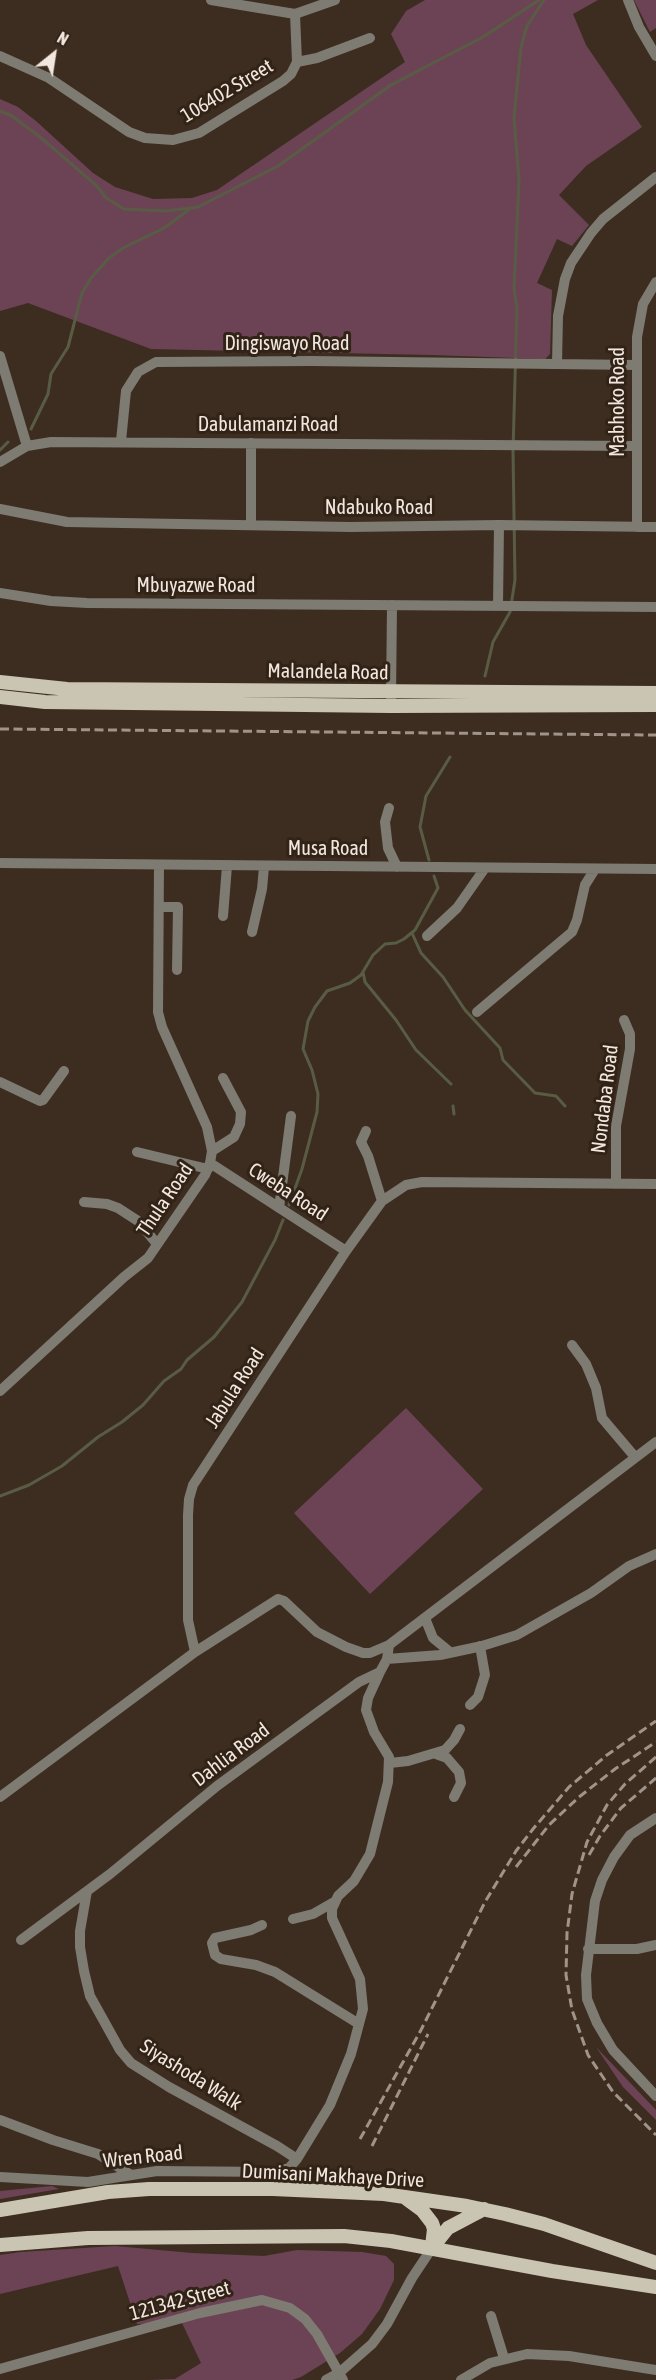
<!DOCTYPE html>
<style>
body{margin:0}
#map{position:relative;width:656px;height:2380px;overflow:hidden;background:#3d2d21;font-family:"Asap Condensed",sans-serif}
canvas{display:block}
.north{position:absolute;left:24px;top:24px;width:60px;height:60px;-webkit-text-stroke:4px #322317;paint-order:stroke;rotate:30deg;font-size:16px;font-weight:700;line-height:24px;text-align:center;color:#f2e7df}
.north::after{content:'';display:block;margin:auto;width:21px;height:27px;background:#f2e7df;clip-path:polygon(50% 0,100% 100%,50% 72%,0 100%)}
</style>
<div id="map">
<canvas width="656" height="2380"></canvas>
<div class="north">N</div>
</div>
<script>
const g = document.querySelector('canvas').getContext('2d');
g.lineJoin = 'round';
function fillPath(path, color) { g.fillStyle = color; g.fill(path, 'evenodd'); }
const toPath = rows => new Path2D(rows.map(r => 'M' + r).join(''));
function trace(path, color, width, dash) { g.strokeStyle = color; g.lineWidth = width; g.lineCap = dash ? 'butt' : 'round'; g.setLineDash(dash || []); g.stroke(path); }
function label(font, color, halo, rows, align = 'center') {
  g.font = font + ' "Asap Condensed",sans-serif'; g.lineWidth = 6; g.setLineDash([]); g.textBaseline = 'middle'; g.strokeStyle = halo; g.fillStyle = color; for (const [text, x, y, turn = 0] of rows) {
    g.save(); g.translate(x, y); g.rotate((+turn || 0) * Math.PI / 180); g.textAlign = isNaN(turn) ? turn : align; if (halo) g.strokeText(text, 0, 0); g.fillText(text, 0, 0); g.restore();
  }
}
fillPath(toPath([
 [425,0,598,0,573,14,586,45,642,127,586,166,559,195,589,225,572,246,557,239,537,283,552,290,550,354,545,359,431,355,151,349,28,303,0,311,0,99,18,107,36,121,93,173,115,187,153,199,192,198,217,190,405,62,391,34,406,11],
 [634,0,656,0,656,28,650,32],
 [406,1408,483,1489,370,1594,294,1513],
 [596,2047,656,2110,656,2120,623,2087],
 [52,2186,59,2189,0,2199,0,2191],
 [115,2246,192,2253,264,2256,297,2250,362,2252,386,2256,394,2264,394,2280,380,2309,362,2334,340,2353,301,2377,292,2380,149,2380,175,2379,201,2363,182,2323,137,2324,118,2266,0,2294,0,2255,21,2252]
]), '#6c4355');
trace(toPath([
 [0,111,12,116,40,137,97,186,106,198,124,209,166,211,198,207,278,166,391,85,483,37,539,0],
 [31,429,48,394,51,374,68,347,82,293,91,278,109,258,123,248,164,228,190,209],
 [0,450,8,442],
 [485,676,493,642,510,612,515,580,513,451,517,308,514,288,519,180,514,117,521,47,527,26,544,0],
 [429,860,420,827,426,796,450,757],
 [412,933,421,953,443,977,465,1010,500,1048,503,1060,535,1093,556,1096,565,1106],
 [363,972,365,982,396,1020,416,1050,451,1084],
 [453,1106,454,1114],
 [289,1205,302,1169,317,1112,318,1094,312,1070,303,1049,308,1021,315,1007,327,991,350,983,361,975,373,955,385,944,396,943,404,939,415,930,438,888,434,876],
 [0,1496,29,1485,62,1466,98,1437,122,1422,143,1405,164,1381,181,1369,187,1360,214,1337,242,1302,275,1240,283,1220]
]), '#595c44', 3);
trace(toPath([
 [211,0,295,14,335,0],
 [628,0,639,27,656,56],
 [0,56,49,78,129,132,145,138,173,140,199,133,283,81,291,74,297,62,295,14],
 [297,62,317,58,370,38],
 [0,356,27,446],
 [557,364,558,316,565,279,571,263,591,233,603,219,656,177],
 [121,441,126,391,138,372,156,362,312,361,636,365],
 [0,462,27,446,51,442,635,446],
 [0,509,67,522,350,527,499,525,656,527],
 [251,524,251,443],
 [637,527,637,337,643,304,656,282],
 [0,593,51,601,87,603,656,607],
 [498,606,499,525],
 [391,698,392,605],
 [389,808,385,822,388,848,397,867],
 [0,863,656,869],
 [159,907,178,907,177,970],
 [223,916,227,866],
 [252,932,262,889,264,867],
 [427,936,457,908,485,868],
 [477,1012,572,932,577,920,585,885,595,869],
 [0,1082,40,1101,43,1100,64,1071],
 [366,1131,361,1142,368,1156,382,1201],
 [212,1151,234,1137,240,1124,241,1112,223,1078],
 [137,1152,208,1169],
 [210,1163,346,1251],
 [616,1184,616,1126,630,1049,630,1034,624,1020],
 [84,1202,107,1204,118,1208,138,1221,157,1244],
 [279,1208,291,1116],
 [572,1345,586,1364,596,1388,602,1418,635,1457],
 [0,1391,124,1277,148,1258,205,1175,210,1163,212,1151,207,1127,162,1027,158,1012,159,866],
 [425,1618,433,1638,450,1652],
 [195,1652,278,1599,284,1601,317,1632,346,1647,363,1653,370,1653,389,1645,656,1442],
 [387,1659,440,1655,482,1646,517,1635,591,1593,629,1566,656,1554],
 [470,1705,478,1697,485,1675,480,1646],
 [436,1754,447,1758,459,1772,461,1783,454,1797],
 [390,1763,408,1761,445,1750,454,1740,460,1729],
 [0,1797,195,1652,188,1620,188,1515,189,1499,193,1485,346,1251,382,1201,406,1185,422,1182,656,1184],
 [656,1818,630,1835,614,1857,602,1880,595,1901,586,1975,587,1999,597,2023,613,2050,656,2096],
 [87,1891,80,1931,80,1947,84,1971,90,1996,120,2050,131,2063,169,2087,277,2146,297,2159],
 [293,1919,313,1914,334,1902],
 [262,1925,251,1930,215,1938,212,1943,215,1955,221,1959,256,1965,275,1972,359,2024],
 [21,1940,110,1874,217,1786,359,1682,380,1672,387,1659,389,1645],
 [588,1949,637,1949,656,1945],
 [0,2120,53,2140,98,2154,131,2175],
 [0,2177,88,2182,157,2171,275,2172,289,2168,297,2159,330,2105,351,2054,363,2009,360,1979,332,1918,332,1909,338,1896,354,1881,370,1854,388,1782,389,1757,374,1732,366,1710,368,1698,380,1672],
 [491,2316,504,2358],
 [0,2369,200,2313,262,2300,290,2308,305,2319,317,2334,343,2380],
 [326,2380,339,2373,372,2344,387,2324,412,2278,432,2248],
 [461,2380,490,2363,527,2354,569,2356,656,2370]
]), '#7d7b72', 10);
trace(toPath([
 [0,682,67,689,656,693],
 [0,697,45,702,391,706,656,705],
 [407,2199,422,2210,432,2223,434,2229,432,2246],
 [0,2210,108,2192,149,2189,273,2189,384,2194,467,2206,505,2214,544,2224,656,2263],
 [0,2245,88,2238,344,2236,391,2241,552,2271,656,2287],
 [432,2248,448,2228,484,2209]
]), '#cac4b2', 14);
trace(toPath([
 [0,729,656,735],
 [656,1757,625,1784,607,1805,587,1842,572,1894,567,1933,566,1975,572,2010,588,2055,613,2092,656,2135],
 [589,1855,600,1836,621,1808,656,1778],
 [516,1867,549,1825,579,1797,615,1769,656,1742],
 [360,2139,421,2030,485,1902,516,1851,533,1829,569,1787,607,1755,656,1721],
 [372,2146,428,2034]
]), '#a09389', 3, [9, 4.5]);
label('20px', '#f2e7df', '#322317', [
 ["106402 Street",227,91,-31],
 ["Dingiswayo Road",287,344],
 ["Mabhoko Road",618,402,-90],
 ["Dabulamanzi Road",268,425],
 ["Ndabuko Road",379,508],
 ["Mbuyazwe Road",196,586],
 ["Malandela Road",328,672,1],
 ["Musa Road",328,849],
 ["Nondaba Road",605,1099,-83],
 ["Cweba Road",288,1192,33],
 ["Thula Road",165,1200,-56],
 ["Jabula Road",235,1388,-57],
 ["Dahlia Road",231,1755,-37],
 ["Siyashoda Walk",191,2075,32],
 ["Wren Road",143,2157,-6],
 ["Dumisani Makhaye Drive",333,2176,3],
 ["121342 Street",180,2301,-15]
]);
</script>
